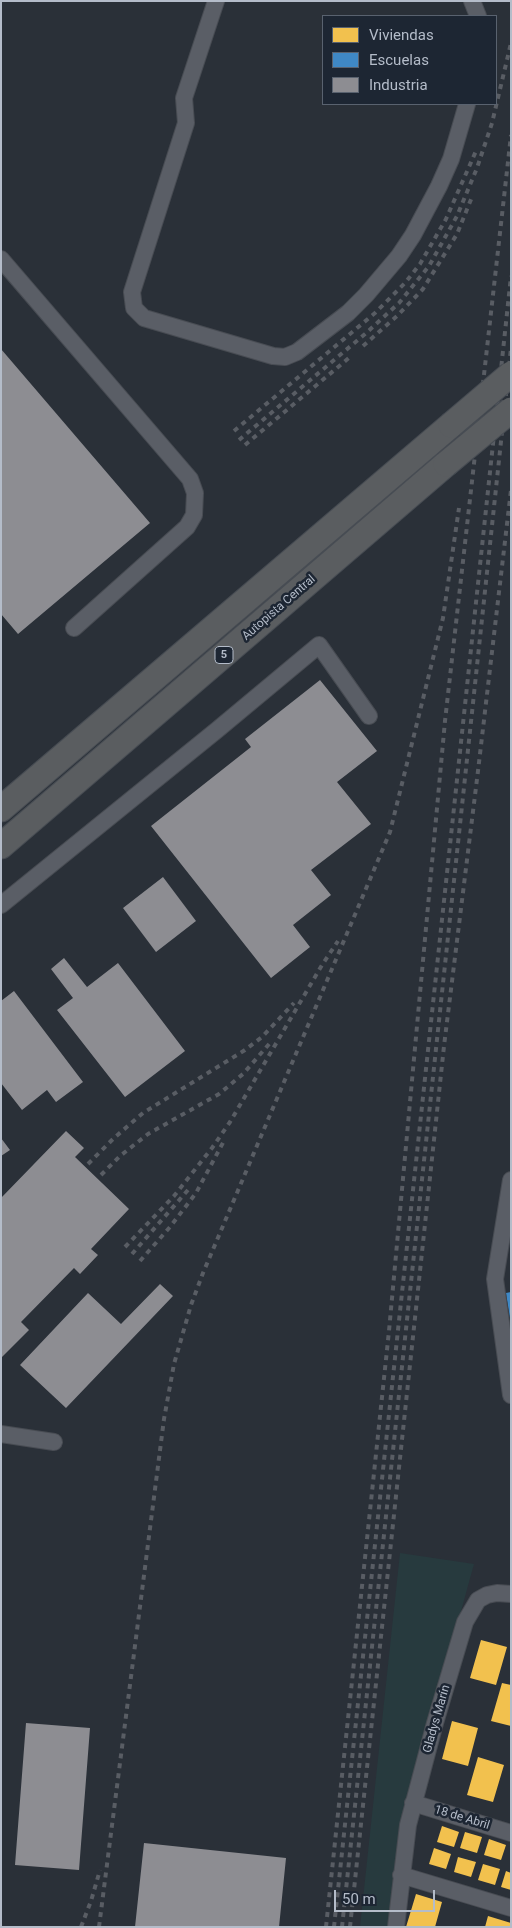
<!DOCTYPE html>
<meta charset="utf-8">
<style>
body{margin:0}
#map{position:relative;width:512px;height:1928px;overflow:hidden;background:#2a3038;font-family:Roboto,sans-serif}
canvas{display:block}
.frame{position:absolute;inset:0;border:2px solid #b4bcc9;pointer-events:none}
.legend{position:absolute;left:322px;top:15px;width:175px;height:90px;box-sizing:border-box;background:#1d2633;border:1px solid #59626f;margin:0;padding:6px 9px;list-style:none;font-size:15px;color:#b4bcc9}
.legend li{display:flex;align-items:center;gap:10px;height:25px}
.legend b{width:25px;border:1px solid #59626f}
.scale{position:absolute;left:334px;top:1890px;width:101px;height:22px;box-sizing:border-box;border:2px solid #b4bcc9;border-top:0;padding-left:6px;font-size:15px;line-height:18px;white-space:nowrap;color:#b4bcc9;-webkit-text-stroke:4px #1d2633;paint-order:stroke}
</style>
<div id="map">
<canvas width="512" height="1928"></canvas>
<div class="frame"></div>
<ul class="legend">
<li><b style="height:14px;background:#f2c14e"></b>Viviendas</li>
<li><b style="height:14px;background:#3f88c5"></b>Escuelas</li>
<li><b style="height:14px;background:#8d8d92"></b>Industria</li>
</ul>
<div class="scale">50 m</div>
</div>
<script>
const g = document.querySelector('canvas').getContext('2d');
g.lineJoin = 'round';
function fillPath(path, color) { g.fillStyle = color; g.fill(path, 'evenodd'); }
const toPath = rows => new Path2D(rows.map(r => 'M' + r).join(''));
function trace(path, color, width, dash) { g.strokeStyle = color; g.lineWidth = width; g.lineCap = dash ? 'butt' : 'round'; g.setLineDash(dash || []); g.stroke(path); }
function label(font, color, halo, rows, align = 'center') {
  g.font = font + ' Roboto,sans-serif'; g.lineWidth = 5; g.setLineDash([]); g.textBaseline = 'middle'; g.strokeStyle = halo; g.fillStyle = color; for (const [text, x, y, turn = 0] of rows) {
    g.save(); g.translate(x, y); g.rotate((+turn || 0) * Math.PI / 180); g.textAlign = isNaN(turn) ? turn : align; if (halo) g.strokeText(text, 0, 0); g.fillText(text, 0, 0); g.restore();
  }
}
fillPath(toPath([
 [400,1553,474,1564,403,1821,390,1927,360,1927]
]), '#273a3e');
fillPath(toPath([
 [481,1640,507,1647,496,1685,470,1678],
 [502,1683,511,1685,511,1726,491,1721],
 [452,1721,478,1728,468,1766,442,1759],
 [478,1757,504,1765,493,1802,467,1795],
 [442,1826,459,1832,454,1847,437,1842],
 [465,1832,482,1837,477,1853,460,1848],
 [489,1839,506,1845,501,1860,484,1855],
 [434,1848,451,1854,446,1869,429,1864],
 [458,1857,476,1862,471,1877,454,1872],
 [483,1864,500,1869,495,1885,478,1880],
 [506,1871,511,1873,511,1890,501,1887],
 [416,1894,442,1902,435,1927,406,1927],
 [488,1916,511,1923,511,1927,485,1927]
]), '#f2c14e');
fillPath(toPath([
 [511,1292,511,1318,510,1318,506,1293]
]), '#3f88c5');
fillPath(toPath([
 [1,349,150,523,18,634,1,614],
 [320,680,377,751,337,782,371,824,311,870,331,895,293,925,310,947,271,978,151,826,251,747,245,739],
 [163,877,196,921,156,952,123,908],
 [64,958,87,987,118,963,185,1051,125,1097,57,1010,73,998,51,969],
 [14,991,83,1082,56,1102,47,1090,22,1110,1,1083,1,1001],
 [66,1131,84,1148,75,1157,129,1209,91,1249,98,1255,80,1274,74,1268,21,1322,29,1330,1,1358,1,1198],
 [1,1138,10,1150,1,1156],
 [160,1284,173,1296,66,1408,20,1365,88,1293,121,1324],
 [26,1723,90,1728,79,1870,15,1865],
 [144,1843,286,1858,279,1927,135,1927]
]), '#8d8d92');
const minor = toPath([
 [216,1,184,98,186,123,132,292,134,308,144,318,273,356,285,357,297,352,348,313,366,295,399,256,413,235,439,186,451,159,467,104],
 [472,1,478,16],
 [1,259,190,479,195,493,194,515,187,527,74,628],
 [1,905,217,730,319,645,369,716],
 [511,1180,495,1279,511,1395],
 [1,1434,54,1442],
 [413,1803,511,1833],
 [401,1875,511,1908],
 [396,1927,408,1825,435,1723,465,1622,478,1600,487,1595,497,1593,511,1594]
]);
const highway = toPath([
 [1,809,451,425],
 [1,846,446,464]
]);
trace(minor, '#484c53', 18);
trace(highway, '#474c53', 27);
trace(minor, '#5a5e66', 16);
trace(highway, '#5a5d60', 25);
trace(toPath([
 [363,346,397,316,423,289,457,234,472,197],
 [234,431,375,313,405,283,420,264,446,219,476,151],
 [239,440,365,334,399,303,429,266,457,216,477,168,492,123,511,43],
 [245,445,350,357],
 [88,1164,114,1138,143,1113,245,1050,262,1037,294,1003],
 [101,1175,120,1156,148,1134,219,1094,243,1074,270,1043],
 [125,1247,174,1196,212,1148,230,1122,322,965,338,941],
 [132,1254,188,1190],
 [140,1261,170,1227,196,1193,225,1139],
 [81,1927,91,1901,100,1870],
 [99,1927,164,1419,174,1364,191,1305,203,1273,390,832,443,618,459,508],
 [326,1927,389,1331,445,721,511,135],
 [334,1927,511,276],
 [342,1927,511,348],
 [350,1927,444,1046,478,771,511,490]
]), '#595d64', 4, [5, 5]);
const highwayBridge = toPath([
 [451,425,511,374],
 [446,464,511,410]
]);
trace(highwayBridge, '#474c53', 27, []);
trace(highwayBridge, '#5a5d60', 25);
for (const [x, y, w] of [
 [224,655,18]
]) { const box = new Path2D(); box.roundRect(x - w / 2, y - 8.5, w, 17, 4); g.fillStyle = '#1d2633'; g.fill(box); trace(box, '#b4bcc9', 1); }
label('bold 11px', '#b4bcc9', null, [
 ["5",224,655]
]);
label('12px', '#b4bcc9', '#1d2633', [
 ["Autopista Central",279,608,-41],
 ["Gladys Marín",437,1719,-74],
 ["18 de Abril",462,1818,17]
]);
</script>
